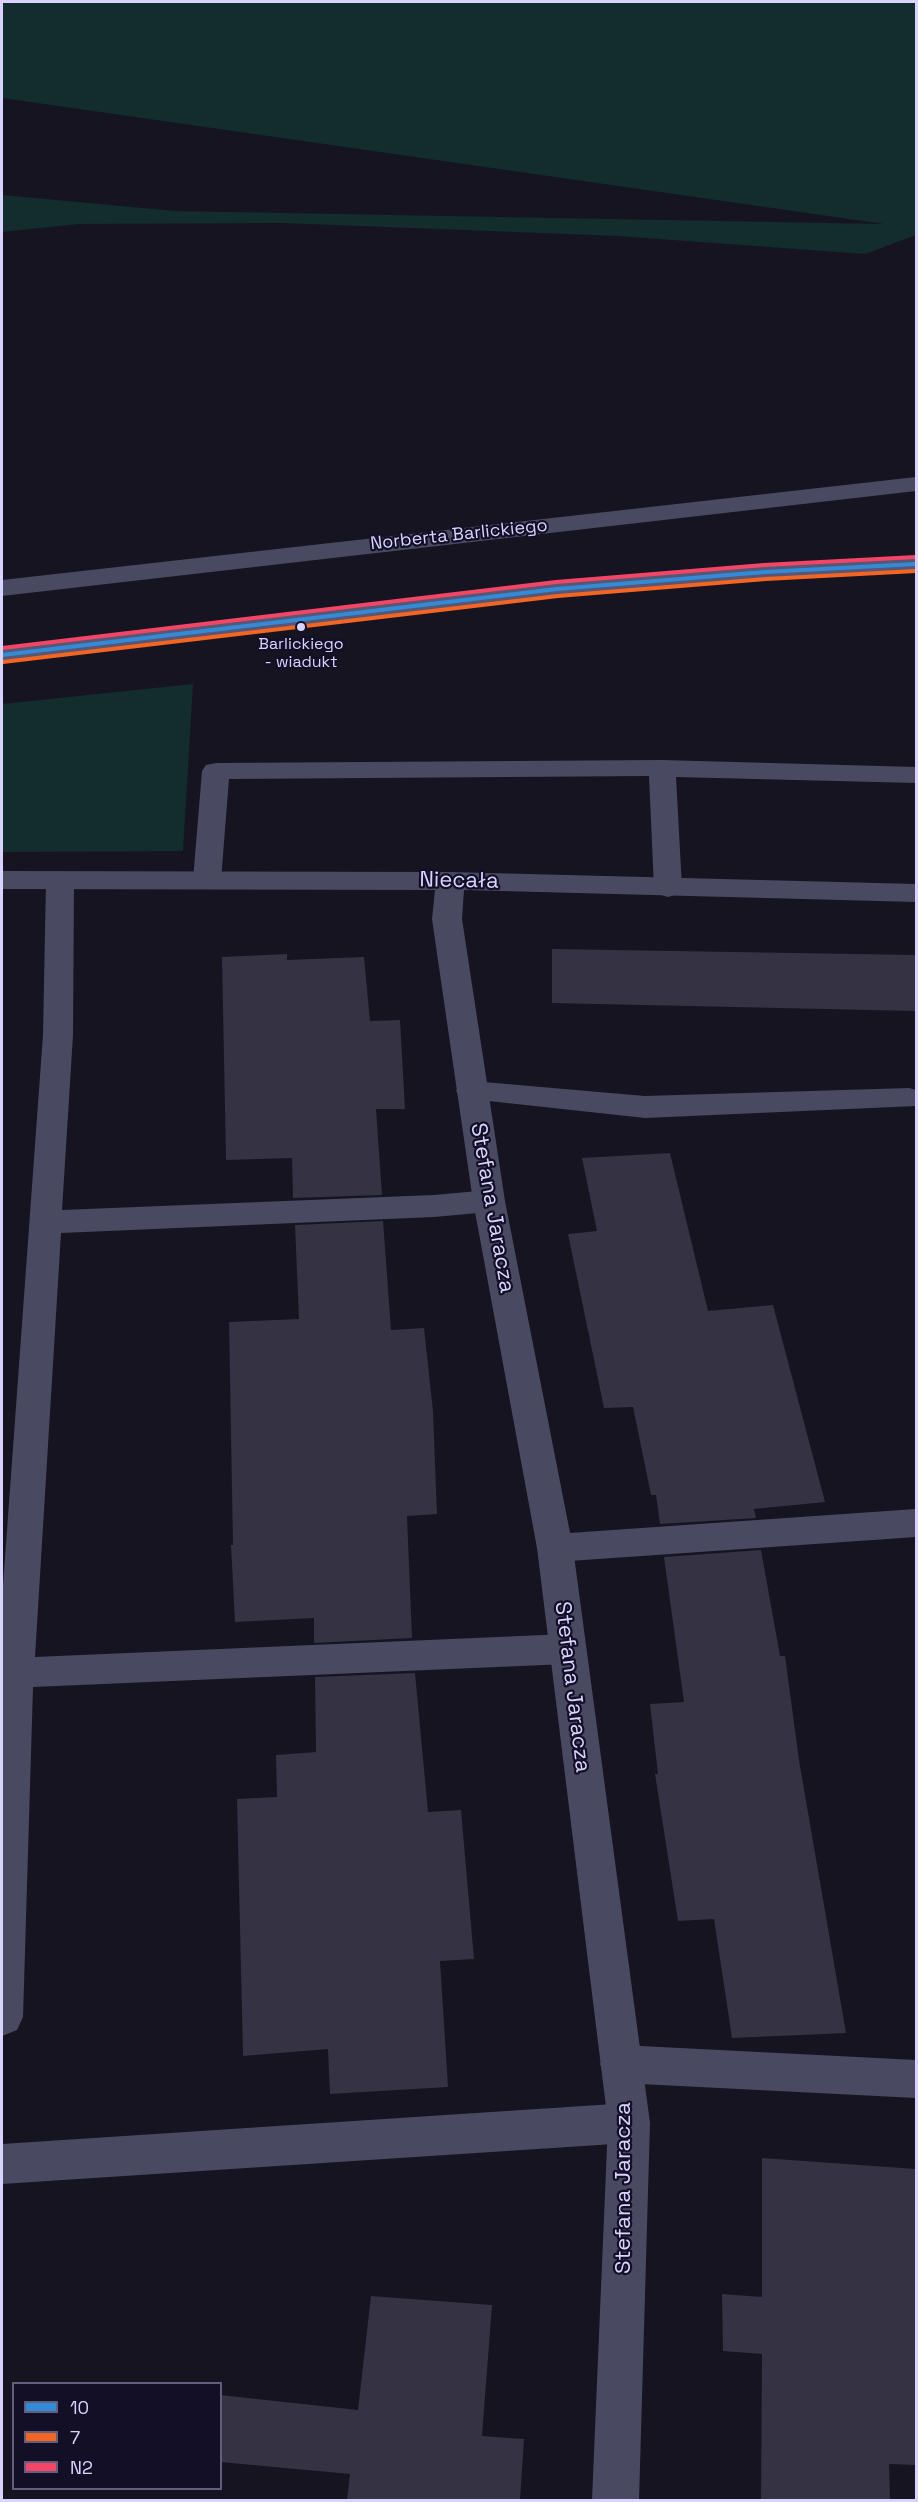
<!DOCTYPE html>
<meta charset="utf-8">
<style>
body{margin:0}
#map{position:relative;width:918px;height:2502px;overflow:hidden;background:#161421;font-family:"Space Grotesk",sans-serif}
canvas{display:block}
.frame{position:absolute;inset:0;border:3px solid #d9d4ff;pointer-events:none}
.legend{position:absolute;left:12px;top:2382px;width:210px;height:108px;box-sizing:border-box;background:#130f26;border:2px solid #625e7d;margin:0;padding:8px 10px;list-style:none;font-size:18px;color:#d9d4ff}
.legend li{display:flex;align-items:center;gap:12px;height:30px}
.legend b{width:30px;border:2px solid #625e7d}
</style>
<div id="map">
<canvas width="918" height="2502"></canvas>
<div class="frame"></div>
<ul class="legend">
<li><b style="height:8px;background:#338bd7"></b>10</li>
<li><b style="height:8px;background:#f26522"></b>7</li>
<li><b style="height:8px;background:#f34667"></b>N2</li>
</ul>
</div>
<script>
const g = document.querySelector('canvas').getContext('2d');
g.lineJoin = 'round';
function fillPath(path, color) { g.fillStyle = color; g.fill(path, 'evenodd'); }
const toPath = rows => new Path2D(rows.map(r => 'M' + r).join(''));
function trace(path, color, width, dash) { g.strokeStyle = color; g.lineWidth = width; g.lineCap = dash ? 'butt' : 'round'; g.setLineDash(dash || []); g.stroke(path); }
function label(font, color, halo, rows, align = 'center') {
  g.font = font + ' "Space Grotesk",sans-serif'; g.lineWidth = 4.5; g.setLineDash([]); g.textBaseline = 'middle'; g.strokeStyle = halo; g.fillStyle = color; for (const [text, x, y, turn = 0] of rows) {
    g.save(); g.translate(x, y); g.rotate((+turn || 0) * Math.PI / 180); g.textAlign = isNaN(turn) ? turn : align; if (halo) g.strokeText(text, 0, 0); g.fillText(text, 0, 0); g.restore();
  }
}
fillPath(toPath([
 [2,2,916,2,916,235,865,254,618,236,283,223,79,224,2,232,2,195,175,211,884,224,2,98],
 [193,684,183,851,2,852,2,704]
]), '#132c2d');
fillPath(toPath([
 [552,949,916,955,916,1011,552,1003],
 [287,954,287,960,364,957,370,1021,400,1020,405,1109,376,1109,382,1195,293,1198,292,1158,226,1160,222,957],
 [670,1153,708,1311,773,1305,825,1502,754,1509,756,1518,660,1524,656,1495,651,1495,633,1407,604,1408,568,1234,597,1231,582,1158],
 [383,1221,391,1330,424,1328,433,1411,437,1514,407,1516,412,1638,314,1643,314,1618,235,1622,231,1545,233,1545,229,1322,299,1319,295,1225],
 [761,1550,780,1656,785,1656,799,1760,846,2033,732,2038,714,1919,678,1921,655,1774,658,1774,650,1704,684,1702,664,1557],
 [415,1673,428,1812,461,1810,474,1959,440,1961,448,2087,330,2094,328,2049,243,2056,237,1799,277,1797,276,1755,316,1752,315,1677],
 [762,2158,916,2169,916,2465,889,2464,890,2500,761,2500,762,2354,723,2351,722,2294,762,2297],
 [371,2296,492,2305,482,2436,524,2439,520,2500,347,2500,350,2474,220,2462,220,2395,358,2410]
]), '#343243');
fillPath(toPath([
 [662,760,916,767,916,783,676,777,682,888,678,894,668,897,658,894,654,888,649,776,229,779,221,880,217,886,207,889,197,886,193,880,202,771,206,765,216,763,662,760],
 [60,872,70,875,74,881,73,1035,62,1210,434,1195,489,1190,500,1193,505,1201,500,1209,489,1212,434,1217,61,1233,35,1657,567,1634,580,1638,586,1649,580,1660,567,1664,33,1687,23,2017,17,2030,2,2036,2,1599,43,1035,46,881,50,875,60,872],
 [472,1081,645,1096,909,1088,916,1090,916,1106,645,1118,461,1098,456,1091,461,1084,472,1081],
 [916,1509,916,1537,555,1562,542,1558,537,1548,542,1538,555,1534,916,1509],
 [621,2045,916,2060,916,2098,621,2083,606,2077,600,2064,606,2051,621,2045],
 [629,2103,644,2109,650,2123,644,2137,629,2143,2,2184,2,2144,629,2103]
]), '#4a4962');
fillPath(toPath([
 [916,477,916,491,2,596,2,580,916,477],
 [2,871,450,872,916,884,916,902,464,890,462,919,505,1201,573,1548,650,2123,639,2500,592,2500,608,2123,537,1548,473,1201,432,919,435,890,2,889,2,871]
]), '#4a4962');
fillPath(toPath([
 [916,556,916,572,765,580,557,597,2,663,2,647,557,581,765,564,916,556]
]), '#575674');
trace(toPath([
 [2,655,557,589,765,572,916,564]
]), '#338bd7', 4);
trace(toPath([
 [3,662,558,596,766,579,916,571]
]), '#f26522', 4);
trace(toPath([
 [2,648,556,582,764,565,916,557]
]), '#f34667', 4);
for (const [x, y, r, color] of [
 [301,627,5,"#d9d4ff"]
]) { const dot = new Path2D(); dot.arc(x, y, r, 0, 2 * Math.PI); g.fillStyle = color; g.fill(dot); trace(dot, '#130f26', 2); }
label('16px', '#d9d4ff', '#130f26', [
 ["Barlickiego",301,645],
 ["- wiadukt",301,663]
]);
label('18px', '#d9d4ff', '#130f26', [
 ["Norberta Barlickiego",459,535,-6]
]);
label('22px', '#d9d4ff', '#130f26', [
 ["Niecała",459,881,1],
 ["Stefana Jaracza",492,1208,80],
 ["Stefana Jaracza",572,1687,83],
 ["Stefana Jaracza",624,2188,-90]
]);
</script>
